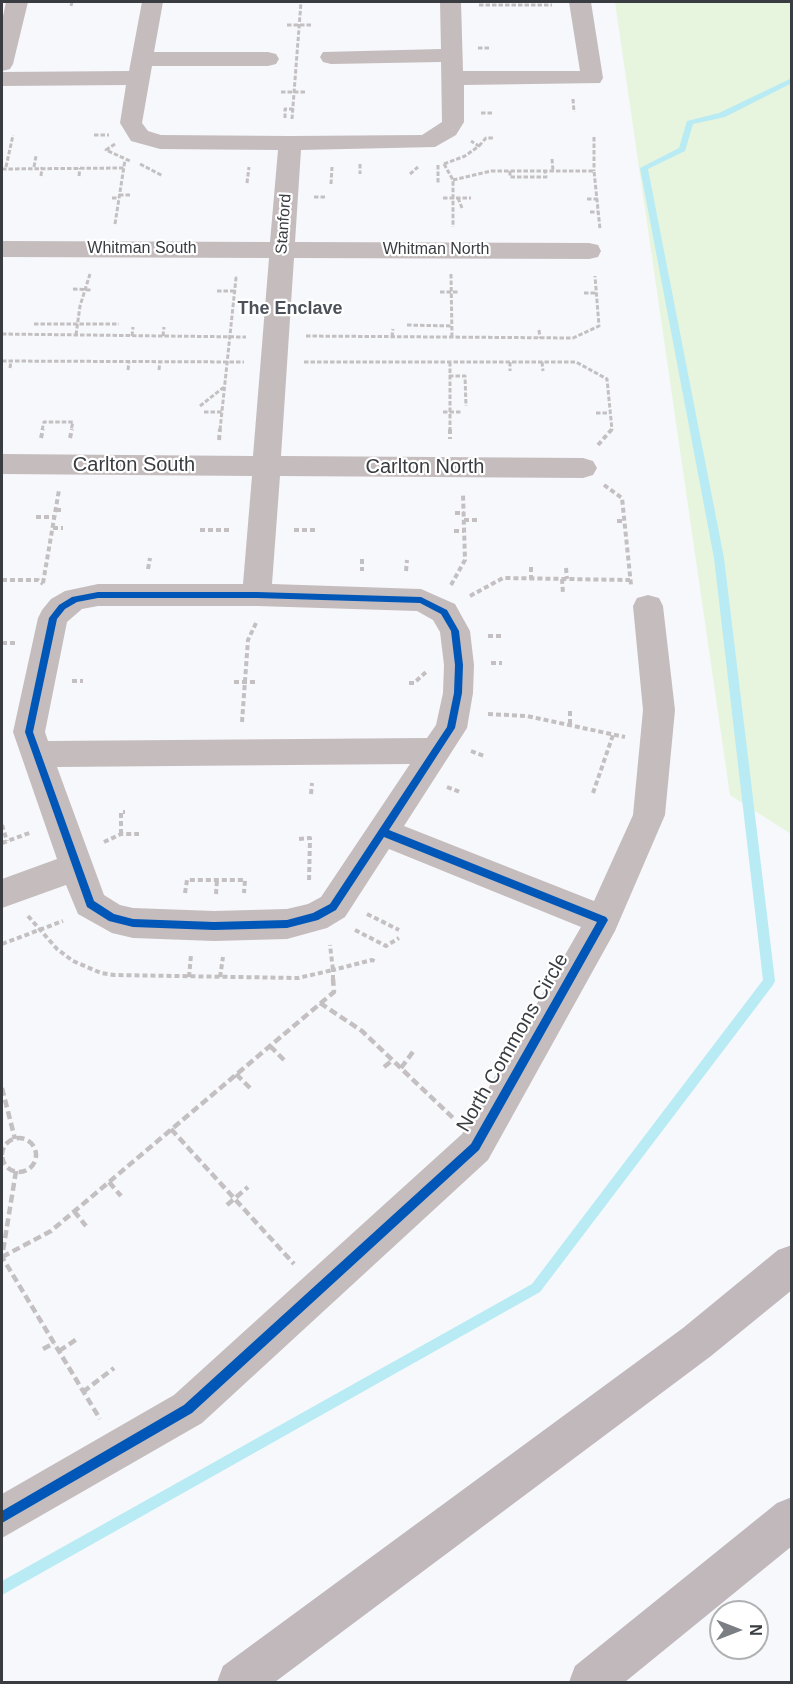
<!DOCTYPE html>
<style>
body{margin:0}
#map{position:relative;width:793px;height:1684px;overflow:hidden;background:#f6f8fc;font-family:Arial,sans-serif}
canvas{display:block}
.frame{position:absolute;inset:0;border:3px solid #393c40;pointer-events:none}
.north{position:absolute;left:709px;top:1600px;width:60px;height:60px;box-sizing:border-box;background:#fff;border:2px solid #b0b1b3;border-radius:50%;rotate:90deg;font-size:16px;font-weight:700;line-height:24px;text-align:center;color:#393c40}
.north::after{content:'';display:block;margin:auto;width:21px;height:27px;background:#7b7e82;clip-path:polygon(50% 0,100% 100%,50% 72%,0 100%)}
</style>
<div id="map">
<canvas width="793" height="1684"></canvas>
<div class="frame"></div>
<div class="north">N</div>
</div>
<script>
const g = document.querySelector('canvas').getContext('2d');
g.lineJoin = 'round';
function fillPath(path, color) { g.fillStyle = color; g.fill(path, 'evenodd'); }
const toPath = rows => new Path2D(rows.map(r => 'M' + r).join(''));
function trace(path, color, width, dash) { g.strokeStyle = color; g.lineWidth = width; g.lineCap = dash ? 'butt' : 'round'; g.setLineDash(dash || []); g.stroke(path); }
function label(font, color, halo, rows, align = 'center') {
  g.font = font + ' Arial,sans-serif'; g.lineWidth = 4.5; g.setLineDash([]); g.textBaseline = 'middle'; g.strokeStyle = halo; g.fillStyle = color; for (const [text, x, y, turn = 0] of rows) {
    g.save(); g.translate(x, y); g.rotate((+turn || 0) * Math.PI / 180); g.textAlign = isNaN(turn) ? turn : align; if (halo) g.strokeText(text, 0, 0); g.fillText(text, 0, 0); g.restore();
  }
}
fillPath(toPath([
 [615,2,791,2,791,834,730,795]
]), '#e7f5de');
fillPath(toPath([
 [792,78,792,83,725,117,693,124,685,151,648,169,724,558,775,981,773,985,540,1292,2,1595,2,1581,532,1284,763,980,714,558,640,168,679,148,687,121,719,113,792,78]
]), '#b8ebf4');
trace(toPath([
 [479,5,552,5],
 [71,6,72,2],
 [287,25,311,25],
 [478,48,490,48],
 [281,92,306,92],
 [573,99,574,112],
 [481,113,492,113],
 [285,118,285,109,293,109],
 [292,119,301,2],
 [94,135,109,135],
 [594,137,594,171],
 [115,144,106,150,130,161],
 [479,146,486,138,494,138],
 [552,159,553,171],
 [140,164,163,176],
 [360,164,360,174],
 [444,164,465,156,479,146,471,141],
 [444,164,453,180,453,227],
 [438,165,438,184],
 [6,167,13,135],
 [34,167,36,156],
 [2,169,124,168],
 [510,171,510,177,546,177,545,171],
 [410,174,418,167],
 [41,176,42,167],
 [79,176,80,168],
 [453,180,491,171,594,171,600,229],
 [247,183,249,167],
 [331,184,332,167],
 [119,195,131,195],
 [314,197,325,197],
 [112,198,119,198],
 [443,198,471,198],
 [458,198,462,208],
 [587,199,597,199],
 [590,212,598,212],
 [115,224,125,160],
 [451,274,452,337],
 [73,289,92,290],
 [217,291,235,291],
 [440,292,459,292],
 [584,293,596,293],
 [34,324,119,324],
 [407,325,452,326],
 [539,330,540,338],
 [2,334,246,337],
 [76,335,80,306,90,274],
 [132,336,133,327],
 [163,336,164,327],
 [306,336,573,338,599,326,595,276],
 [392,337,393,329],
 [2,361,244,362],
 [304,362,576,362,607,379,612,430],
 [450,362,450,430],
 [510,362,510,371],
 [542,362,543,371],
 [10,368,11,361],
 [128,370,129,361],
 [159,370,160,361],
 [449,376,465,376,466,406],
 [200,406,224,387],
 [204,412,222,412],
 [443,412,461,412],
 [596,413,610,413],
 [42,430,44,422,73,422,71,430],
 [220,430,236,278,239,278]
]), '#c4c0c1', 3, [4.5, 2]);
trace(toPath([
 [450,429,450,439],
 [41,438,43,429],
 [70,438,72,429],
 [219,440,220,429],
 [598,445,612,429],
 [604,485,622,498,631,585],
 [56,510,64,510],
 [455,513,464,513],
 [36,517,55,517],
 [464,520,477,520],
 [617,521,624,521],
 [53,528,63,528],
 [200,530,231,530],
 [294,530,317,530],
 [454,531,464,531],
 [362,559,362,571],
 [531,567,531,579],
 [566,568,567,579],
 [148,569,150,558],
 [406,571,407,560],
 [562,579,563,594],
 [2,580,38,580,43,584],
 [43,583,59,490],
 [451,585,465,560,463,494],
 [470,596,503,578,630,580],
 [488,636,502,636],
 [2,643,15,643],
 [491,663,502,663],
 [72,681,83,681],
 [234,682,257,682],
 [409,683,414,683,426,672],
 [570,711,570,725],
 [488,714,527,716,625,737],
 [242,722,248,640,256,623],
 [471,751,484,756],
 [447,787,460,792],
 [593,793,613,735],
 [311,794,312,783],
 [2,825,7,841],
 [121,834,121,812,125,812],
 [299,839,310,838,309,882],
 [104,842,121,834,139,834],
 [2,843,32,832],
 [185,893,187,880,245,880,244,893],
 [216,894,217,880],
 [367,914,399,930],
 [28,916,57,949,73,961,101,973,114,975,298,978,333,970,330,945],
 [355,930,386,946,399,938],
 [2,944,63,921],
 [189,977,191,955],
 [220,977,223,957],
 [333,980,333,970,372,960,377,962]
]), '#c4c0c1', 4, [5, 3]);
trace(toPath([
 [320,1003,362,1031,453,1118],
 [270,1046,284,1060],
 [384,1067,393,1060],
 [401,1068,415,1049],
 [236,1074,250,1088],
 [2,1088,15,1139],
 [171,1129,294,1264],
 '2 1155a17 17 0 1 1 34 0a17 17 0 1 1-34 0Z',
 [16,1171,2,1257,100,1419],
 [109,1182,121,1196],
 [227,1205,248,1187],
 [74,1211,86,1226],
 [2,1257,51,1231,334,992,333,979],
 [43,1349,54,1343],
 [59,1351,77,1339],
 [83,1392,114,1368]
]), '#c4c0c1', 4.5, [8, 4]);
fillPath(toPath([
 [6,2,28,2,13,64,10,69,2,71,2,21,6,2],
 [142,2,163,2,154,52,268,52,276,54,279,59,276,64,268,66,152,66,142,123,148,131,161,135,290,136,422,135,442,122,441,62,331,64,323,62,320,57,323,52,441,49,440,2,461,2,463,71,580,71,569,2,591,2,603,78,600,83,464,85,464,122,456,135,435,147,301,150,295,242,589,243,598,245,601,251,598,257,589,259,294,258,281,456,583,458,593,461,597,468,593,475,583,478,280,476,272,584,421,589,455,604,470,631,474,665,473,693,467,728,404,826,594,901,633,815,643,710,633,606,637,598,648,595,659,598,663,606,675,710,665,815,615,931,488,1160,202,1423,2,1538,2,1494,174,1395,462,1134,581,927,389,849,345,917,327,928,287,939,214,941,133,938,112,933,78,914,66,885,2,908,2,879,57,859,13,732,38,618,42,610,51,599,65,591,98,584,243,584,252,476,2,474,2,454,253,456,269,258,2,257,2,241,270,242,278,150,160,149,131,141,120,123,126,85,2,86,2,72,129,71,142,2],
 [98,606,257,606,417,611,433,620,440,632,444,665,443,693,436,725,427,738,48,741,45,732,67,622,82,609,98,606],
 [410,764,321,897,308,904,287,909,214,911,133,908,120,905,104,895,57,767,410,764]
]), '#c5bcbd');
fillPath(toPath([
 [792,1245,792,1290,711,1356,275,1682,217,1682,223,1666,683,1328,778,1250,792,1245],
 [792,1497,792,1546,625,1682,569,1682,575,1666,777,1503,792,1497]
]), '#c0b8bb');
fillPath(toPath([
 [98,592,257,592,421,597,447,610,459,631,463,665,462,693,455,728,389,830,606,917,608,920,479,1150,192,1413,2,1523,2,1511,184,1405,471,1144,597,922,384,837,336,910,318,920,287,928,214,930,133,927,109,921,87,907,25,732,49,618,59,605,72,597,98,592],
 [98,598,257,598,420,603,441,614,451,631,455,665,454,693,447,727,330,904,313,913,287,920,214,922,133,919,114,914,94,901,33,732,57,619,65,609,77,602,98,598]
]), '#0057b8');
label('16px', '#393c40', '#fff', [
 ["Stanford",284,224,-86],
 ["Whitman South",142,249],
 ["Whitman North",436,250]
]);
label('bold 18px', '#4c515a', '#fff', [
 ["The Enclave",290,309]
]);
label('20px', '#393c40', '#fff', [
 ["Carlton South",134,465],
 ["Carlton North",425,467],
 ["North Commons Circle",513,1043,-60]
]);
</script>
